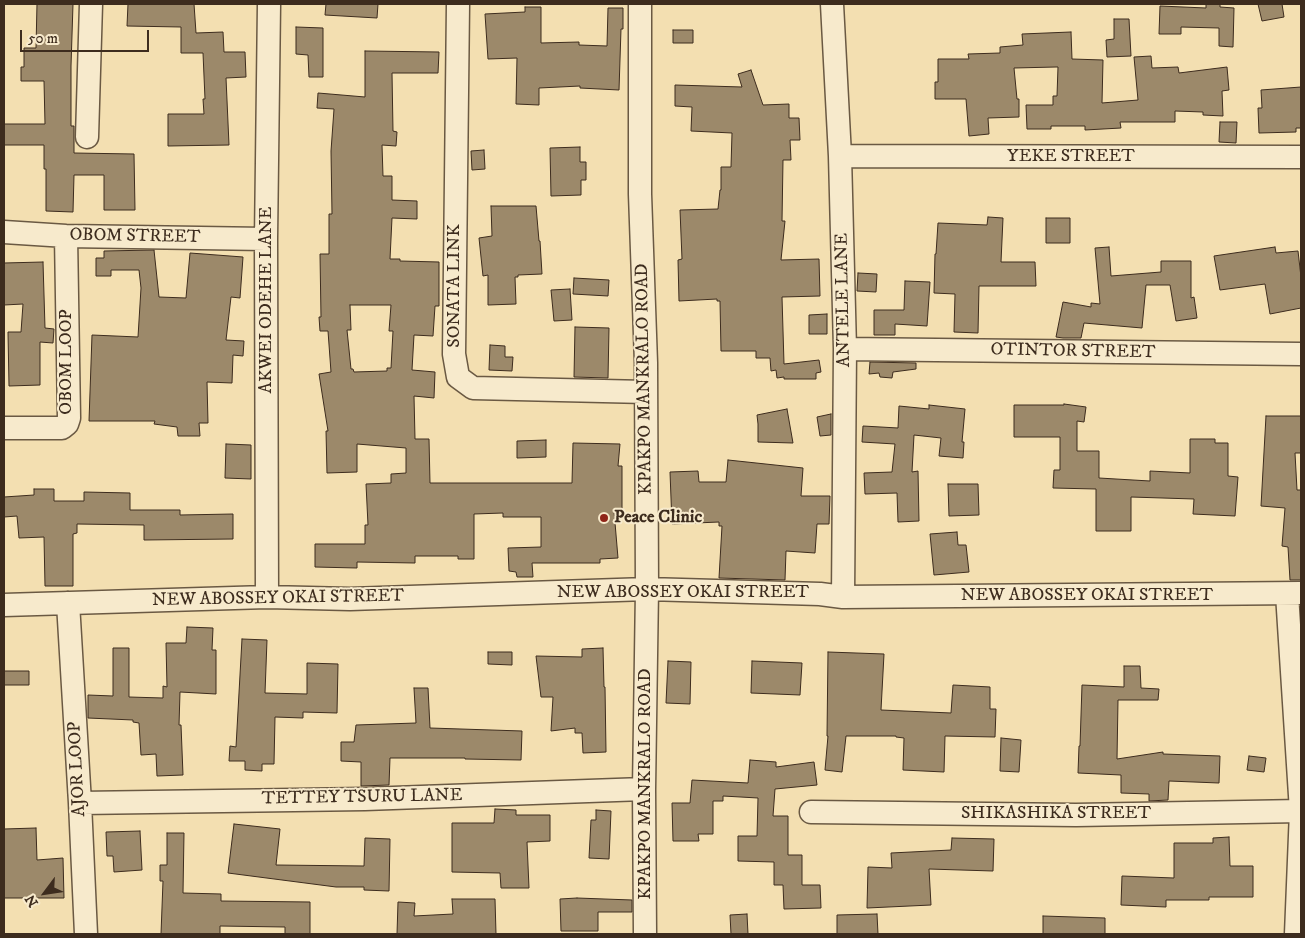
<!DOCTYPE html>
<style>
body{margin:0}
#map{position:relative;width:1305px;height:938px;overflow:hidden;background:#f3dfb1;font-family:"IM FELL DW Pica",serif}
canvas{display:block}
.frame{position:absolute;inset:0;border:5px solid #3d2c1e;pointer-events:none}
.north{position:absolute;left:20px;top:868px;width:50px;height:50px;-webkit-text-stroke:4px #f7eacc;paint-order:stroke;rotate:239deg;font-size:14px;font-weight:700;line-height:20px;text-align:center;color:#3d2c1e}
.north::after{content:'';display:block;margin:auto;width:18px;height:22px;background:#3d2c1e;clip-path:polygon(50% 0,100% 100%,50% 72%,0 100%)}
.scale{position:absolute;left:20px;top:30px;width:129px;height:22px;box-sizing:border-box;border:2px solid #3d2c1e;border-top:0;padding-left:6px;font-size:15px;line-height:18px;white-space:nowrap;color:#3d2c1e;-webkit-text-stroke:4px #f7eacc;paint-order:stroke}
</style>
<div id="map">
<canvas width="1305" height="938"></canvas>
<div class="frame"></div>
<div class="north">N</div>
<div class="scale">50 m</div>
</div>
<script>
const g = document.querySelector('canvas').getContext('2d');
g.lineJoin = 'round';
function fillPath(path, color) { g.fillStyle = color; g.fill(path, 'evenodd'); }
const toPath = rows => new Path2D(rows.map(r => 'M' + r).join(''));
function trace(path, color, width, dash) { g.strokeStyle = color; g.lineWidth = width; g.lineCap = dash ? 'butt' : 'round'; g.setLineDash(dash || []); g.stroke(path); }
function label(font, color, halo, rows, align = 'center') {
  g.font = font + ' "IM FELL DW Pica",serif'; g.lineWidth = 4; g.setLineDash([]); g.textBaseline = 'middle'; g.strokeStyle = halo; g.fillStyle = color; for (const [text, x, y, turn = 0] of rows) {
    g.save(); g.translate(x, y); g.rotate((+turn || 0) * Math.PI / 180); g.textAlign = isNaN(turn) ? turn : align; if (halo) g.strokeText(text, 0, 0); g.fillText(text, 0, 0); g.restore();
  }
}
const building = toPath([
 [37,4,73,4,71,66,71,126,74,126,74,153,134,154,135,210,104,210,104,175,74,175,73,212,46,211,46,169,44,169,44,145,4,145,4,124,45,124,44,81,21,81,21,67,24,67,24,48,36,48,37,4],
 [128,4,194,4,196,33,223,32,224,52,245,52,246,77,226,78,229,145,168,146,168,114,204,114,203,99,205,99,203,53,181,53,181,27,127,26,128,4],
 [326,4,378,4,377,18,325,15,326,4],
 [1206,4,1220,4,1220,7,1234,8,1233,47,1219,46,1219,28,1181,27,1181,34,1159,34,1160,6,1206,8,1206,4],
 [1258,4,1282,4,1284,17,1262,21,1258,4],
 [525,7,541,7,541,43,579,42,579,45,607,46,608,8,623,8,623,29,621,29,619,90,580,88,580,86,539,88,539,105,516,104,517,58,488,59,485,14,525,12,525,7],
 [1114,19,1129,19,1131,56,1107,57,1106,40,1114,39,1114,19],
 [296,27,323,28,323,77,309,77,308,55,296,54,296,27],
 [673,30,693,30,693,43,673,43,673,30],
 [1071,32,1072,59,1103,60,1102,103,1138,100,1134,57,1151,56,1152,68,1178,67,1179,73,1227,67,1229,90,1222,91,1223,116,1203,115,1203,112,1175,111,1175,122,1120,122,1121,128,1085,130,1085,126,1051,126,1051,129,1027,129,1026,105,1053,105,1053,96,1057,96,1058,67,1056,67,1014,68,1017,99,1019,99,1019,117,988,118,989,134,969,136,966,99,935,99,935,82,938,82,938,59,969,59,968,54,1000,53,1000,47,1023,45,1022,34,1071,32],
 [365,51,439,52,438,73,392,73,393,131,397,132,396,146,382,145,383,176,392,176,392,200,417,201,417,219,392,218,390,259,400,259,400,261,439,262,439,306,435,306,433,336,414,335,412,370,435,372,434,398,414,396,415,439,429,439,430,483,572,483,573,443,620,444,618,466,622,466,622,511,614,511,618,558,600,559,600,563,532,563,533,577,517,577,516,572,509,571,508,548,541,547,541,517,503,517,503,513,474,514,474,559,458,559,458,556,415,556,415,563,357,562,357,568,315,567,315,544,365,544,365,525,368,525,366,484,391,483,391,474,406,473,406,448,357,444,357,472,327,473,326,431,328,431,319,374,331,372,328,331,320,331,319,317,321,317,320,254,329,254,329,214,332,214,331,151,334,109,317,108,318,93,365,97,365,51],
 [350,305,391,305,389,331,393,331,391,368,387,368,387,371,354,372,353,369,351,369,347,330,351,330,350,305],
 [751,70,763,105,789,104,789,118,799,118,800,140,790,140,791,160,783,160,782,221,785,221,781,260,819,259,820,296,782,297,784,364,819,360,821,372,816,373,816,379,784,379,784,377,777,378,776,370,771,371,770,358,756,358,756,351,721,351,720,301,717,301,717,299,679,301,678,260,682,259,680,210,718,209,720,190,721,190,721,167,731,167,732,133,691,131,692,107,675,106,675,85,742,87,738,74,751,70],
 [1301,87,1301,128,1296,128,1296,132,1259,133,1258,108,1262,108,1261,90,1301,87],
 [1220,122,1237,122,1236,143,1219,142,1220,122],
 [580,147,580,162,586,162,586,180,581,180,581,195,551,196,550,148,580,147],
 [484,150,485,169,472,170,471,151,484,150],
 [491,206,536,206,539,241,540,241,542,274,518,275,518,277,515,277,516,304,488,305,488,275,483,276,479,238,492,236,491,206],
 [988,217,1003,218,1001,262,1035,262,1036,286,979,286,978,333,954,332,955,294,934,293,935,254,936,254,938,223,987,225,988,217],
 [1046,218,1070,218,1070,243,1046,243,1046,218],
 [1109,247,1111,276,1161,272,1161,261,1191,261,1191,298,1194,297,1197,318,1176,321,1170,285,1146,285,1142,328,1084,323,1081,338,1063,338,1056,337,1063,302,1091,307,1091,303,1100,304,1095,248,1109,247],
 [1275,247,1276,253,1298,251,1301,277,1301,308,1270,314,1265,284,1220,290,1214,256,1275,247],
 [154,250,159,297,186,298,190,253,243,257,240,298,231,297,226,340,244,341,243,356,233,355,232,383,207,382,208,423,199,423,200,436,178,436,177,427,154,424,155,421,89,421,92,335,138,337,141,288,139,270,111,270,111,276,96,276,96,258,104,258,104,251,154,250],
 [43,262,45,328,54,329,53,343,40,342,40,385,9,386,8,332,21,332,23,304,4,305,4,263,43,262],
 [858,273,877,274,876,292,857,291,858,273],
 [574,278,609,280,608,296,573,294,574,278],
 [905,281,930,282,927,326,895,324,895,335,874,335,874,310,904,310,905,281],
 [570,289,572,320,554,321,551,290,570,289],
 [827,314,827,334,809,334,809,315,827,314],
 [575,327,609,328,608,378,574,377,575,327],
 [490,345,505,346,505,357,513,357,512,371,489,370,490,345],
 [870,362,916,363,916,369,893,372,892,378,880,377,879,373,869,374,870,362],
 [1064,404,1086,407,1084,422,1077,421,1077,451,1099,451,1099,478,1150,481,1150,471,1190,473,1190,439,1215,439,1215,443,1228,443,1228,476,1238,477,1235,516,1193,514,1194,499,1131,497,1131,531,1096,531,1096,489,1053,488,1054,470,1060,470,1060,437,1014,437,1014,405,1064,405,1064,404],
 [929,405,965,409,962,442,964,442,963,458,939,456,941,438,914,435,912,472,918,471,919,521,898,522,897,493,865,494,864,473,892,472,895,444,862,442,863,426,898,428,899,406,929,409,929,405],
 [787,409,793,443,758,442,758,424,757,415,787,409],
 [831,414,831,435,820,436,817,417,831,414],
 [1266,416,1301,416,1301,453,1295,453,1297,490,1301,490,1301,580,1290,580,1288,547,1282,546,1285,508,1261,506,1266,416],
 [546,440,546,457,517,458,517,441,546,440],
 [226,444,251,445,251,479,225,478,226,444],
 [728,460,803,468,801,496,830,496,829,524,817,524,815,553,786,551,785,580,719,578,722,526,719,526,719,522,672,524,670,472,698,471,699,482,726,482,728,460],
 [948,484,978,484,979,515,949,516,948,484],
 [34,489,54,489,54,501,84,501,84,492,130,493,130,510,180,510,180,515,233,514,233,539,144,540,144,525,77,524,77,533,73,534,73,586,45,586,44,537,19,538,17,516,4,517,4,497,34,495,34,489],
 [957,532,958,545,966,545,969,572,934,575,930,534,957,532],
 [187,627,213,628,212,650,216,650,216,694,180,692,179,725,181,725,183,775,157,776,156,754,141,755,139,723,133,722,133,720,88,718,88,695,113,696,113,648,129,648,129,697,163,698,163,686,167,687,166,643,186,643,187,627],
 [242,639,267,640,265,693,307,694,307,663,338,664,337,713,303,712,303,718,275,717,274,764,262,764,262,771,245,770,245,761,229,761,230,746,236,747,242,639],
 [603,648,604,687,605,687,606,752,583,753,582,733,575,733,575,728,551,731,553,697,541,697,536,656,582,657,582,649,603,648],
 [488,652,512,652,512,665,488,664,488,652],
 [828,652,884,654,881,710,951,713,953,685,990,687,990,709,996,709,995,737,945,736,944,772,903,770,904,738,896,737,896,736,846,736,842,772,825,770,828,736,827,736,828,652],
 [668,661,691,662,690,704,666,703,668,661],
 [752,661,802,663,800,695,751,693,752,661],
 [1124,666,1140,666,1141,688,1159,689,1158,700,1118,700,1117,759,1163,752,1163,754,1220,756,1219,783,1169,781,1168,800,1149,801,1149,794,1121,793,1121,775,1078,773,1079,746,1080,746,1082,685,1124,687,1124,666],
 [4,671,29,671,29,685,4,685,4,671],
 [414,688,428,688,430,728,522,731,521,760,465,759,465,758,390,758,389,785,361,786,361,762,341,761,341,742,354,742,356,725,416,723,414,688],
 [1001,738,1021,740,1019,772,1000,771,1001,738],
 [1249,756,1266,758,1264,772,1247,770,1249,756],
 [750,760,776,762,776,767,814,762,817,785,775,789,773,816,788,816,788,855,802,855,802,885,820,885,821,908,784,909,783,885,774,885,774,862,738,861,738,836,757,836,758,798,723,796,723,801,713,801,713,834,698,834,699,841,673,841,672,803,690,803,692,780,748,783,750,760],
 [495,809,516,810,516,815,550,815,550,841,527,842,529,888,501,888,500,873,452,872,452,823,494,823,495,809],
 [596,810,611,811,609,859,589,858,591,820,596,820,596,810],
 [234,824,280,829,276,865,364,866,365,838,390,839,389,891,364,890,364,887,336,887,228,873,234,824],
 [36,828,37,860,63,858,64,898,4,898,4,829,36,828],
 [140,831,142,870,114,872,113,856,107,856,106,832,140,831],
 [167,833,184,833,183,893,221,894,221,901,310,902,310,934,285,934,285,927,220,926,220,934,161,934,163,881,160,881,160,865,167,865,167,833],
 [1229,837,1230,866,1253,866,1253,897,1209,897,1209,900,1166,900,1166,907,1121,905,1122,876,1174,878,1174,843,1213,843,1213,838,1229,837],
 [952,838,994,839,993,871,929,869,931,905,867,908,868,867,892,868,891,853,951,850,952,838],
 [577,898,632,900,632,912,598,912,598,931,561,931,560,899,577,898],
 [452,899,495,899,496,934,397,934,398,902,415,903,414,916,453,914,452,899],
 [747,914,748,934,731,934,730,915,747,914],
 [877,914,878,934,837,934,837,915,877,914],
 [1043,916,1105,918,1105,934,1043,934,1043,916]
]);
fillPath(building, '#9c896a');
trace(building, '#3d2c1e', 1);
const minor = toPath([
 [458,4,454,354,458,377,473,388,646,392],
 [640,4,640,194,646,363,647,589,644,789,645,934],
 [832,4,840,156,845,349,843,597],
 [87,137,91,4],
 [840,156,1301,157],
 [4,232,66,236,266,239],
 [845,349,1301,354],
 [4,428,62,428,67,424,69,418,66,236],
 [1287,594,1301,811,1296,934],
 [267,597,266,239,269,4],
 [68,603,80,803,86,934],
 [4,605,267,597,350,599,647,589,820,594,843,597,1301,593],
 [80,803,365,799,644,789],
 [811,812,1076,815,1301,811]
]);
trace(minor, '#6a5943', 25);
trace(minor, '#f7eacc', 22);
for (const [x, y, r, color] of [
 [604,518,5,"#8f2418"]
]) { const dot = new Path2D(); dot.arc(x, y, r, 0, 2 * Math.PI); g.fillStyle = color; g.fill(dot); trace(dot, '#f7eacc', 2); }
label('18px', '#3d2c1e', '#f7eacc', [
 ["YEKE STREET",1071,157],
 ["OBOM STREET",135,237,1],
 ["SONATA LINK",455,286,-90],
 ["AKWEI ODEHE LANE",267,300,-90],
 ["ANTELE LANE",844,300,-91],
 ["OTINTOR STREET",1073,352,1],
 ["OBOM LOOP",67,362,-90],
 ["KPAKPO MANKRALO ROAD",645,379,-91],
 ["NEW ABOSSEY OKAI STREET",683,593],
 ["NEW ABOSSEY OKAI STREET",1087,596],
 ["NEW ABOSSEY OKAI STREET",278,599,-1],
 ["AJOR LOOP",78,769,-93],
 ["KPAKPO MANKRALO ROAD",646,784,-90],
 ["TETTEY TSURU LANE",362,798,-1],
 ["SHIKASHIKA STREET",1056,814]
]);
label('bold 18px', '#3d2c1e', '#f7eacc', [
 ["Peace Clinic",614,518]
], 'left');
</script>
